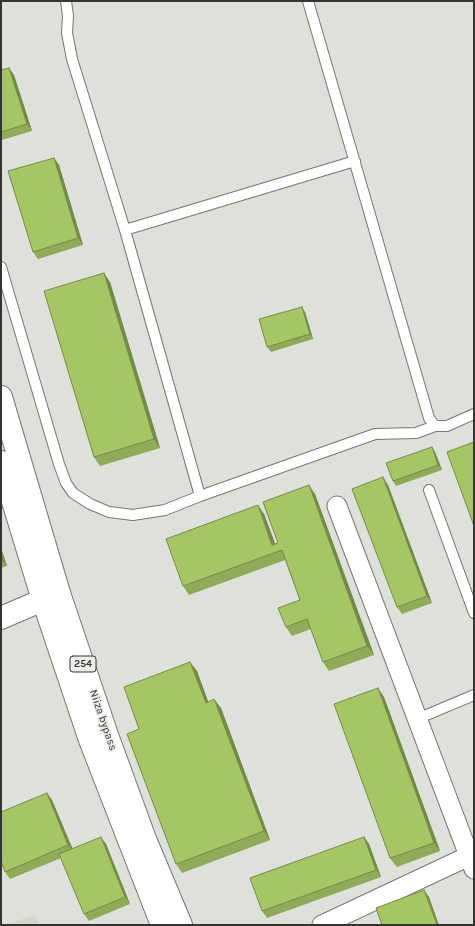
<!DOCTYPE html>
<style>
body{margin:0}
#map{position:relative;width:475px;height:926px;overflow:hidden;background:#dee0da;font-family:Karla,sans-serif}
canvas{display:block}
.frame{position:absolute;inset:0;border:2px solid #343533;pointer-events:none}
</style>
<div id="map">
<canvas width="475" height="926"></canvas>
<div class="frame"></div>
</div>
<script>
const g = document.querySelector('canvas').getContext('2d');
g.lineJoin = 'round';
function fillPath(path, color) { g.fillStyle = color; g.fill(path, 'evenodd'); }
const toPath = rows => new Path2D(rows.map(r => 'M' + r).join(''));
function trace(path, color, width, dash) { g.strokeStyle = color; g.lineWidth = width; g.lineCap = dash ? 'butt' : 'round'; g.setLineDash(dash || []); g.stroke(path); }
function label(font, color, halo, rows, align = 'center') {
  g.font = font + ' Karla,sans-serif'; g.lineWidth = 3.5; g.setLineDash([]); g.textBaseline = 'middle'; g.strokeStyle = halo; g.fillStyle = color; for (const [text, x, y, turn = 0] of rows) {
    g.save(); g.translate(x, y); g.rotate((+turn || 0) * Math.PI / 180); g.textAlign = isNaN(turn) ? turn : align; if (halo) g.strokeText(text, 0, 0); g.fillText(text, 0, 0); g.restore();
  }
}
fillPath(toPath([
 [35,915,39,925,1,925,1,922,5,925]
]), '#d2d7ca');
const lane = toPath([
 [66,1,68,16,67,33,72,59,125,230,200,496],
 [308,1,429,418,435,426,447,426,474,414],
 [125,230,355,161],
 [1,267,59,464,66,483,73,493,90,504,109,512,133,515,165,510,200,496,375,434,416,433,435,426],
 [429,490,474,613],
 [417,719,474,695]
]);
const street = toPath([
 [337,506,474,869],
 [322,925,469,856]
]);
const secondary = toPath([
 [1,618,59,593]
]);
const highway = toPath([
 [1,397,59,593,107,735,145,839,181,925],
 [1,462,43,600,90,740,162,925]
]);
trace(lane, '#757771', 12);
trace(street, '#757771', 21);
trace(secondary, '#757771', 24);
trace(highway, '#757771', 24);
trace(lane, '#fff', 10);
trace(street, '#fff', 19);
trace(secondary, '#fff', 22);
trace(highway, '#fff', 22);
fillPath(toPath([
 [1,70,14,75,32,131,2,140,1,139],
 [54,158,59,165,83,245,38,259,33,252],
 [110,282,160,448,100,466,94,457],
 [305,312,313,339,271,352,267,347],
 [435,452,442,470,396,486,393,481],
 [383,477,388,485,432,603,402,614,397,607],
 [315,494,374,655,329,671,323,662,311,629,292,636,286,627,300,600,285,560,189,595,183,586,264,514,275,544,278,543],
 [1,548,7,566,1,568],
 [197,671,208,702,221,708,270,840,182,873,176,864,139,729],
 [384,697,440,851,397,867,390,858],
 [52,800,72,849,106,844,130,904,89,921,84,914,61,858,10,879,5,872],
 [364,837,369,844,381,877,267,918,262,911]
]), '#8faa58');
fillPath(toPath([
 [9,68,14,75,32,131,27,124],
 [54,158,59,165,83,245,78,238],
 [104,273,110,282,160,448,154,439],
 [302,307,305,312,313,339,310,334],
 [432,447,435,452,442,470,438,465],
 [383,477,388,485,432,603,427,596],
 [309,485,315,494,374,655,367,646],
 [258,505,264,514,278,551,272,545],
 [1,548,7,566,3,561,1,554],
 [190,662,197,671,212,712,206,703],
 [378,688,384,697,440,851,434,843],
 [214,699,221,708,270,840,264,831],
 [47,793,52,800,74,852,68,845],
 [101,837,106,844,130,904,125,897],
 [364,837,369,844,381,877,376,870],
 [424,890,429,897,439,925,437,925]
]), '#748b47');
const building = toPath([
 [9,68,27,124,1,132,1,70,9,68],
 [54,158,78,238,33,252,8,171,54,158],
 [104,273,154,439,94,457,44,291,104,273],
 [302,307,310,334,267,347,259,319,302,307],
 [474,442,474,526,447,452,474,442],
 [432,447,438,465,393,481,386,463,432,447],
 [383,477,427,596,397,607,352,489,383,477],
 [309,485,367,646,323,662,307,619,286,627,278,608,300,600,282,550,183,586,166,539,258,505,272,545,278,543,263,502,309,485],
 [1,554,3,561,1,561,1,554],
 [190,662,206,703,214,699,264,831,176,864,127,734,139,729,124,687,190,662],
 [378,688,434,843,390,858,334,704,378,688],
 [47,793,68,845,5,872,1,861,1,812,47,793],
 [101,837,125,897,84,914,59,854,101,837],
 [364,837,376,870,262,911,250,878,364,837],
 [424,890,437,925,382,925,376,908,424,890]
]);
fillPath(building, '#a6c666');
trace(building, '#748b47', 1);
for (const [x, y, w] of [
 [83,664,26]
]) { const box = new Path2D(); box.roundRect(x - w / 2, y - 8, w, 16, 3); g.fillStyle = '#ebede7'; g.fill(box); trace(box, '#343533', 1); }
label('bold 10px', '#343533', null, [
 ["254",83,664]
]);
label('11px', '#343533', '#ebede7', [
 ["Niiza bypass",103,720,71]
]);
</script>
